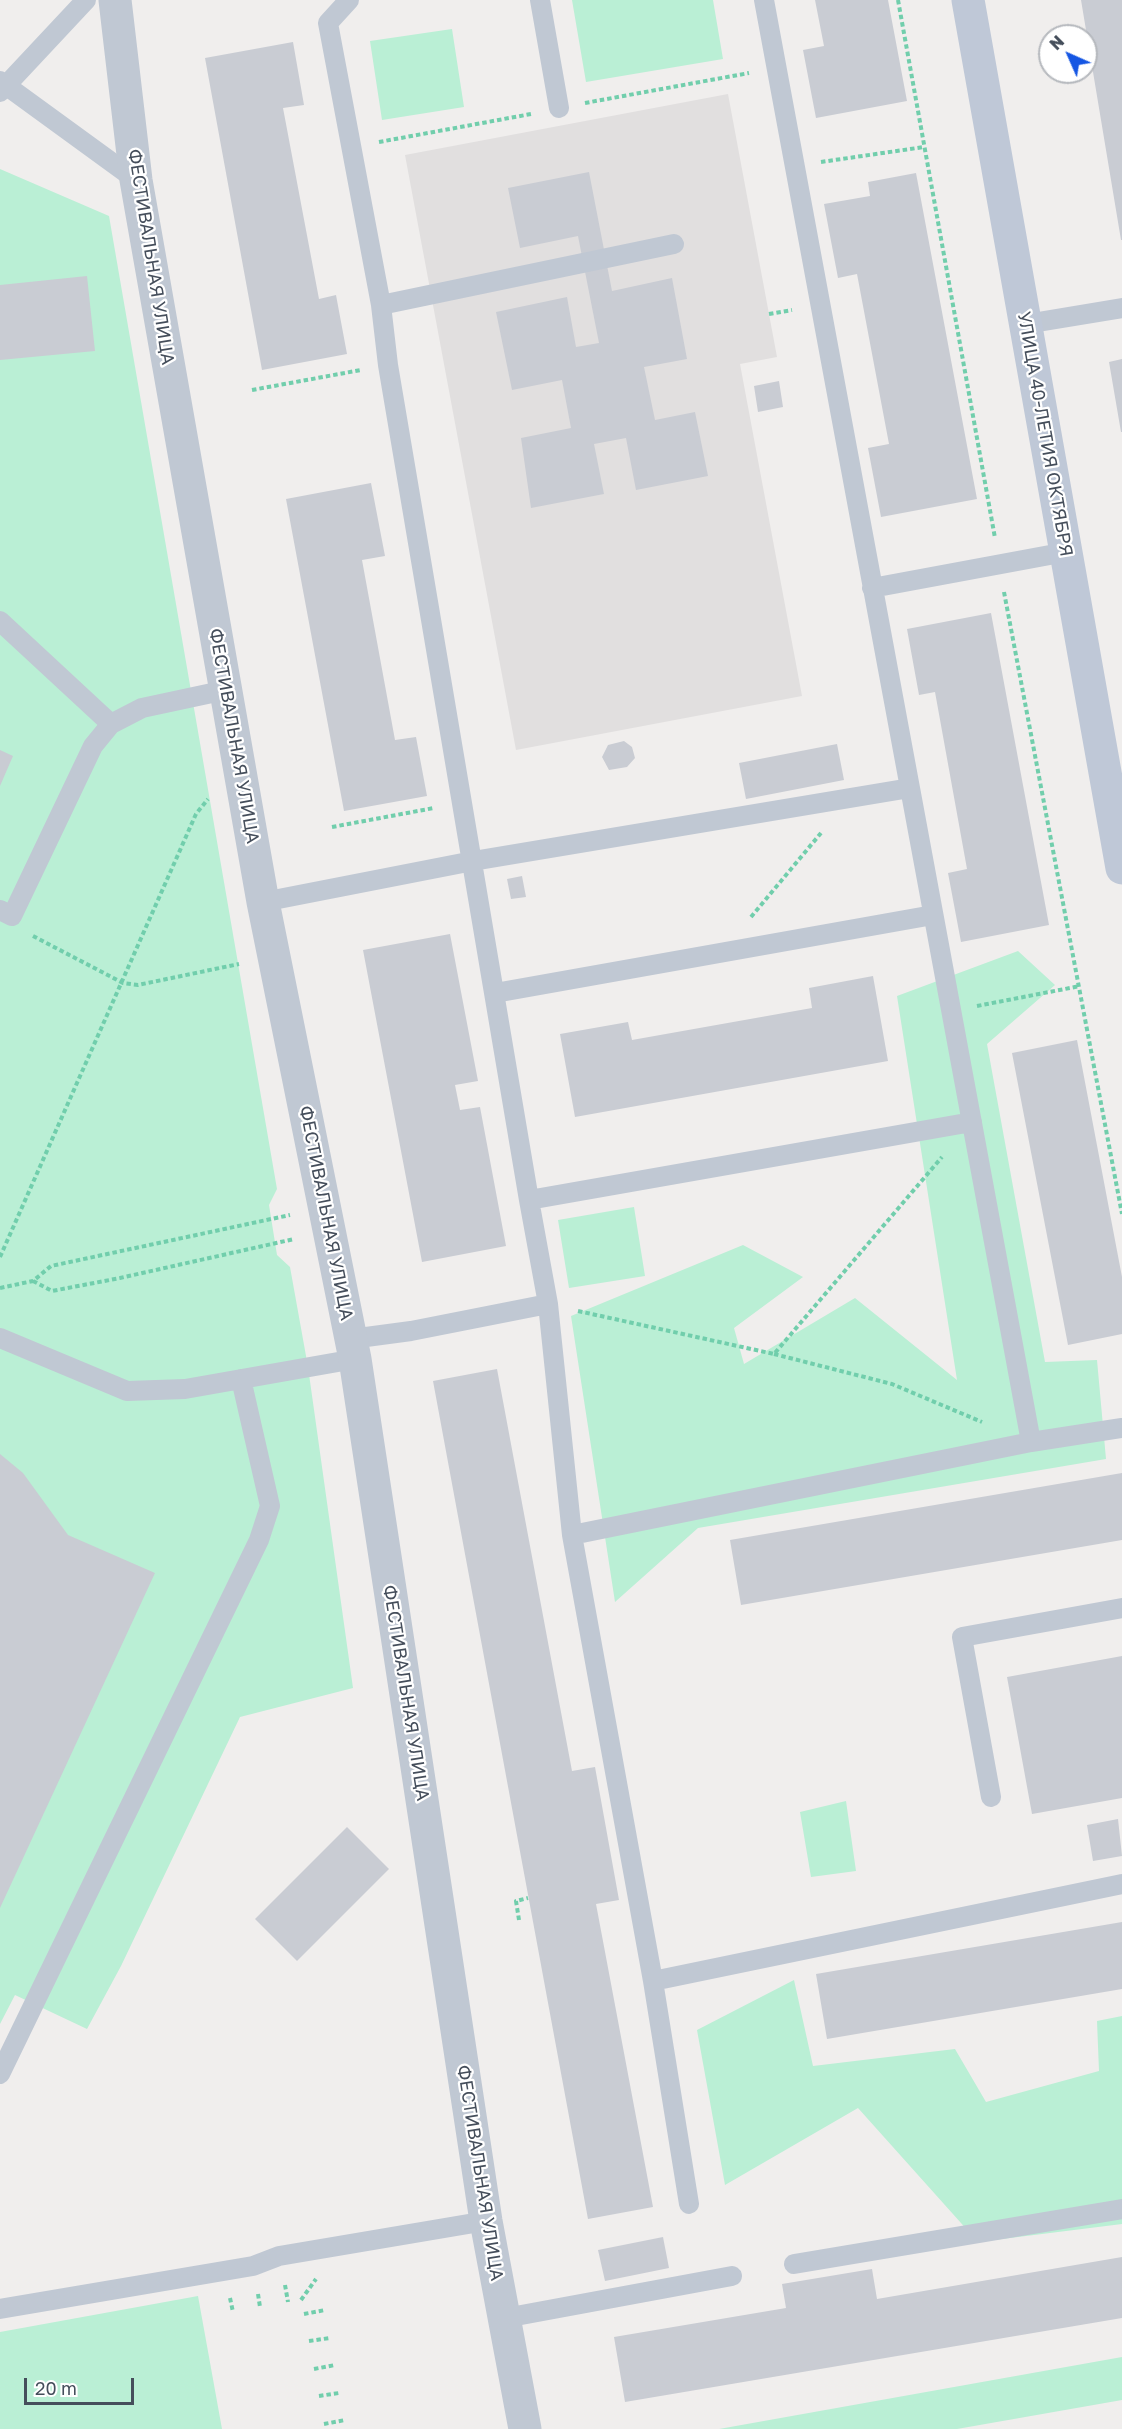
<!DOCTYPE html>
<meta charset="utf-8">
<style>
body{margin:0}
#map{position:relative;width:1122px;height:2429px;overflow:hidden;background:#f0eeed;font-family:"Golos Text",sans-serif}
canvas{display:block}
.north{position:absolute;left:1038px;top:24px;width:60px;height:60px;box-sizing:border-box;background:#fff;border:2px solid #b5b8bd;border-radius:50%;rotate:315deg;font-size:16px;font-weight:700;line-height:24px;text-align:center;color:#454e5b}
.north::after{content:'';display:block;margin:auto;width:21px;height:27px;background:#1556e3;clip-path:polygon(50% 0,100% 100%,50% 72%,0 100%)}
.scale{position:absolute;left:24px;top:2378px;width:110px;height:27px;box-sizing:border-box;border:3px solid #454e5b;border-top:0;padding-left:8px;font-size:18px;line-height:21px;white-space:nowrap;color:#454e5b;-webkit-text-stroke:4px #fff;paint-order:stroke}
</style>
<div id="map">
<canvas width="1122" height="2429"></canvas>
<div class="north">N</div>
<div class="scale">20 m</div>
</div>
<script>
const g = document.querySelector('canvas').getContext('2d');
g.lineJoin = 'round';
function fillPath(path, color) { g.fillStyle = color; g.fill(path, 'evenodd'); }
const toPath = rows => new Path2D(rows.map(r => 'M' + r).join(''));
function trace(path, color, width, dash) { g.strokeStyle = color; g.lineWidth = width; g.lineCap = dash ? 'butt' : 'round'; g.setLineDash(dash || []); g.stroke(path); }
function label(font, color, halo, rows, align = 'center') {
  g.font = font + ' "Golos Text",sans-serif'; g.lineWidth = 4.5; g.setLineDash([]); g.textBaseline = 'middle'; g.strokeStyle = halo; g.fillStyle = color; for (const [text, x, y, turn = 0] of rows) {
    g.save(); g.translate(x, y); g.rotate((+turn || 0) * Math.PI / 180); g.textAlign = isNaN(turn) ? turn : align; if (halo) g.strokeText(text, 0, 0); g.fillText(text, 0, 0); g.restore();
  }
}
fillPath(toPath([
 [728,94,777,357,740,364,802,696,516,750,405,155]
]), '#e1dfdf');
fillPath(toPath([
 [572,0,713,0,723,59,586,82],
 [452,29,464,107,382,120,370,41],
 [0,169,109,216,277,1189,269,1205,277,1255,290,1267,308,1367,353,1688,240,1717,121,1966,87,2029,15,1995,0,2024],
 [1018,951,1055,985,987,1044,1045,1362,1097,1360,1106,1459,698,1528,615,1602,571,1316,743,1245,803,1277,734,1328,744,1364,855,1298,957,1380,897,996],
 [634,1207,645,1276,569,1288,558,1220],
 [846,1801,856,1871,811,1877,800,1812],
 [794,1980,813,2066,955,2049,986,2102,1099,2071,1097,2021,1122,2016,1122,2224,978,2242,858,2108,725,2185,697,2030],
 [198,2296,222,2429,0,2429,0,2332],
 [1122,2357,1122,2400,957,2429,719,2429]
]), '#baefd5');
fillPath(toPath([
 [815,0,888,0,907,101,816,118,803,50,824,46],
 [1081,0,1122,0,1122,240,1121,240],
 [293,42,304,105,283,108,319,299,336,295,347,354,262,370,205,58],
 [589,172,612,291,672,278,687,359,644,367,655,420,695,412,708,476,636,490,626,438,594,444,604,494,531,508,521,438,571,428,562,380,512,390,496,312,567,297,576,347,599,343,578,236,520,248,508,188],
 [916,173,977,499,881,517,868,448,889,444,857,274,838,278,824,204,870,196,868,182],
 [87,276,95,351,0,360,0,285],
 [1122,359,1122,432,1121,432,1109,362],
 [779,381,783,407,758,412,754,386],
 [371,483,385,556,362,560,395,740,416,737,427,796,344,811,286,499],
 [991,613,1049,925,961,942,948,873,967,869,935,692,919,695,907,629],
 [624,741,632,747,635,758,627,767,609,770,602,757,608,745],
 [837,744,844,780,746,799,739,763],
 [0,750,13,756,0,786],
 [522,876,526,897,511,899,507,879],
 [450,934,478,1081,455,1085,460,1110,480,1107,506,1246,422,1262,363,950],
 [873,976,888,1061,575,1117,560,1034,628,1022,632,1040,812,1008,809,988],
 [1077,1040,1122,1277,1122,1334,1068,1345,1012,1053],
 [497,1369,572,1771,595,1767,619,1900,596,1904,653,2207,588,2219,433,1381],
 [0,1454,23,1473,68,1535,155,1573,0,1908],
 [1122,1473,1122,1540,741,1605,730,1540],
 [1122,1656,1122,1798,1032,1814,1007,1677],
 [1118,1819,1122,1856,1093,1861,1087,1825],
 [347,1827,389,1869,297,1961,255,1919],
 [1122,1922,1122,1989,827,2039,816,1974],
 [663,2237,669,2268,605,2281,598,2250],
 [1122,2257,1122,2318,625,2402,614,2337,786,2308,782,2284,872,2269,877,2299]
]), '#c9ccd3');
trace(toPath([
 [898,0,995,538],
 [585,103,749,73],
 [379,142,531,114],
 [821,162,924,147],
 [769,314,792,310],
 [252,390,361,370],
 [1004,592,1122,1214],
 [332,827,434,808],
 [751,917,821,833],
 [33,936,123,983,138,985,239,964],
 [977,1006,1080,986],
 [0,1257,196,814,208,799],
 [33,1281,52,1291,120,1278,294,1239],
 [0,1288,33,1281,51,1266,290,1215],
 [578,1311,774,1354,942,1157],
 [774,1354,892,1384,982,1422],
 [519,1920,516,1901,528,1898],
 [285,2285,288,2302],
 [258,2294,260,2307],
 [230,2298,233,2312],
 [301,2300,316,2279],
 [304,2314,325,2310],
 [309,2341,330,2338],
 [314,2369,335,2365],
 [319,2396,339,2393],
 [324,2424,345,2420]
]), '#71ceac', 4, [4.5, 3]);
trace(toPath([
 [349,0,328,23,381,305,388,365,529,1200,548,1304,572,1535,653,1981,689,2204],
 [540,0,559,108],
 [0,81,136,180],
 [0,92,86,0],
 [381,305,674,244],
 [1026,324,1122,308],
 [872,588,1066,552],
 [0,621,111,724],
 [910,788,1031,1442],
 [263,902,473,861,910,788,764,0],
 [0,910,12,916,93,746,111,724,142,708,226,690],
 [495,993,933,915],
 [529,1200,972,1122],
 [0,1338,127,1391,185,1389,355,1359],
 [351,1339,411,1331,548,1304],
 [572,1535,1031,1442,1122,1428],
 [991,1797,962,1637,1122,1608],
 [653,1981,1122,1884],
 [0,2074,259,1540,270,1506,241,1379],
 [794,2264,1122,2209],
 [0,2309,253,2266,279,2256,486,2221],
 [505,2318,732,2276]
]), '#c0c8d3', 20);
trace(toPath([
 [115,0,136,180,263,902,355,1359,486,2221,525,2429]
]), '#c0c8d3', 33);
trace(toPath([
 [968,0,1122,868]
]), '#bfc8d7', 33);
label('18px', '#454e5b', '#fff', [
 ["ФЕСТИВАЛЬНАЯ УЛИЦА",151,257,81],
 ["УЛИЦА 40-ЛЕТИЯ ОКТЯБРЯ",1045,434,80],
 ["ФЕСТИВАЛЬНАЯ УЛИЦА",234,736,80],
 ["ФЕСТИВАЛЬНАЯ УЛИЦА",326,1213,79],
 ["ФЕСТИВАЛЬНАЯ УЛИЦА",406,1693,81],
 ["ФЕСТИВАЛЬНАЯ УЛИЦА",480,2173,81]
]);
</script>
